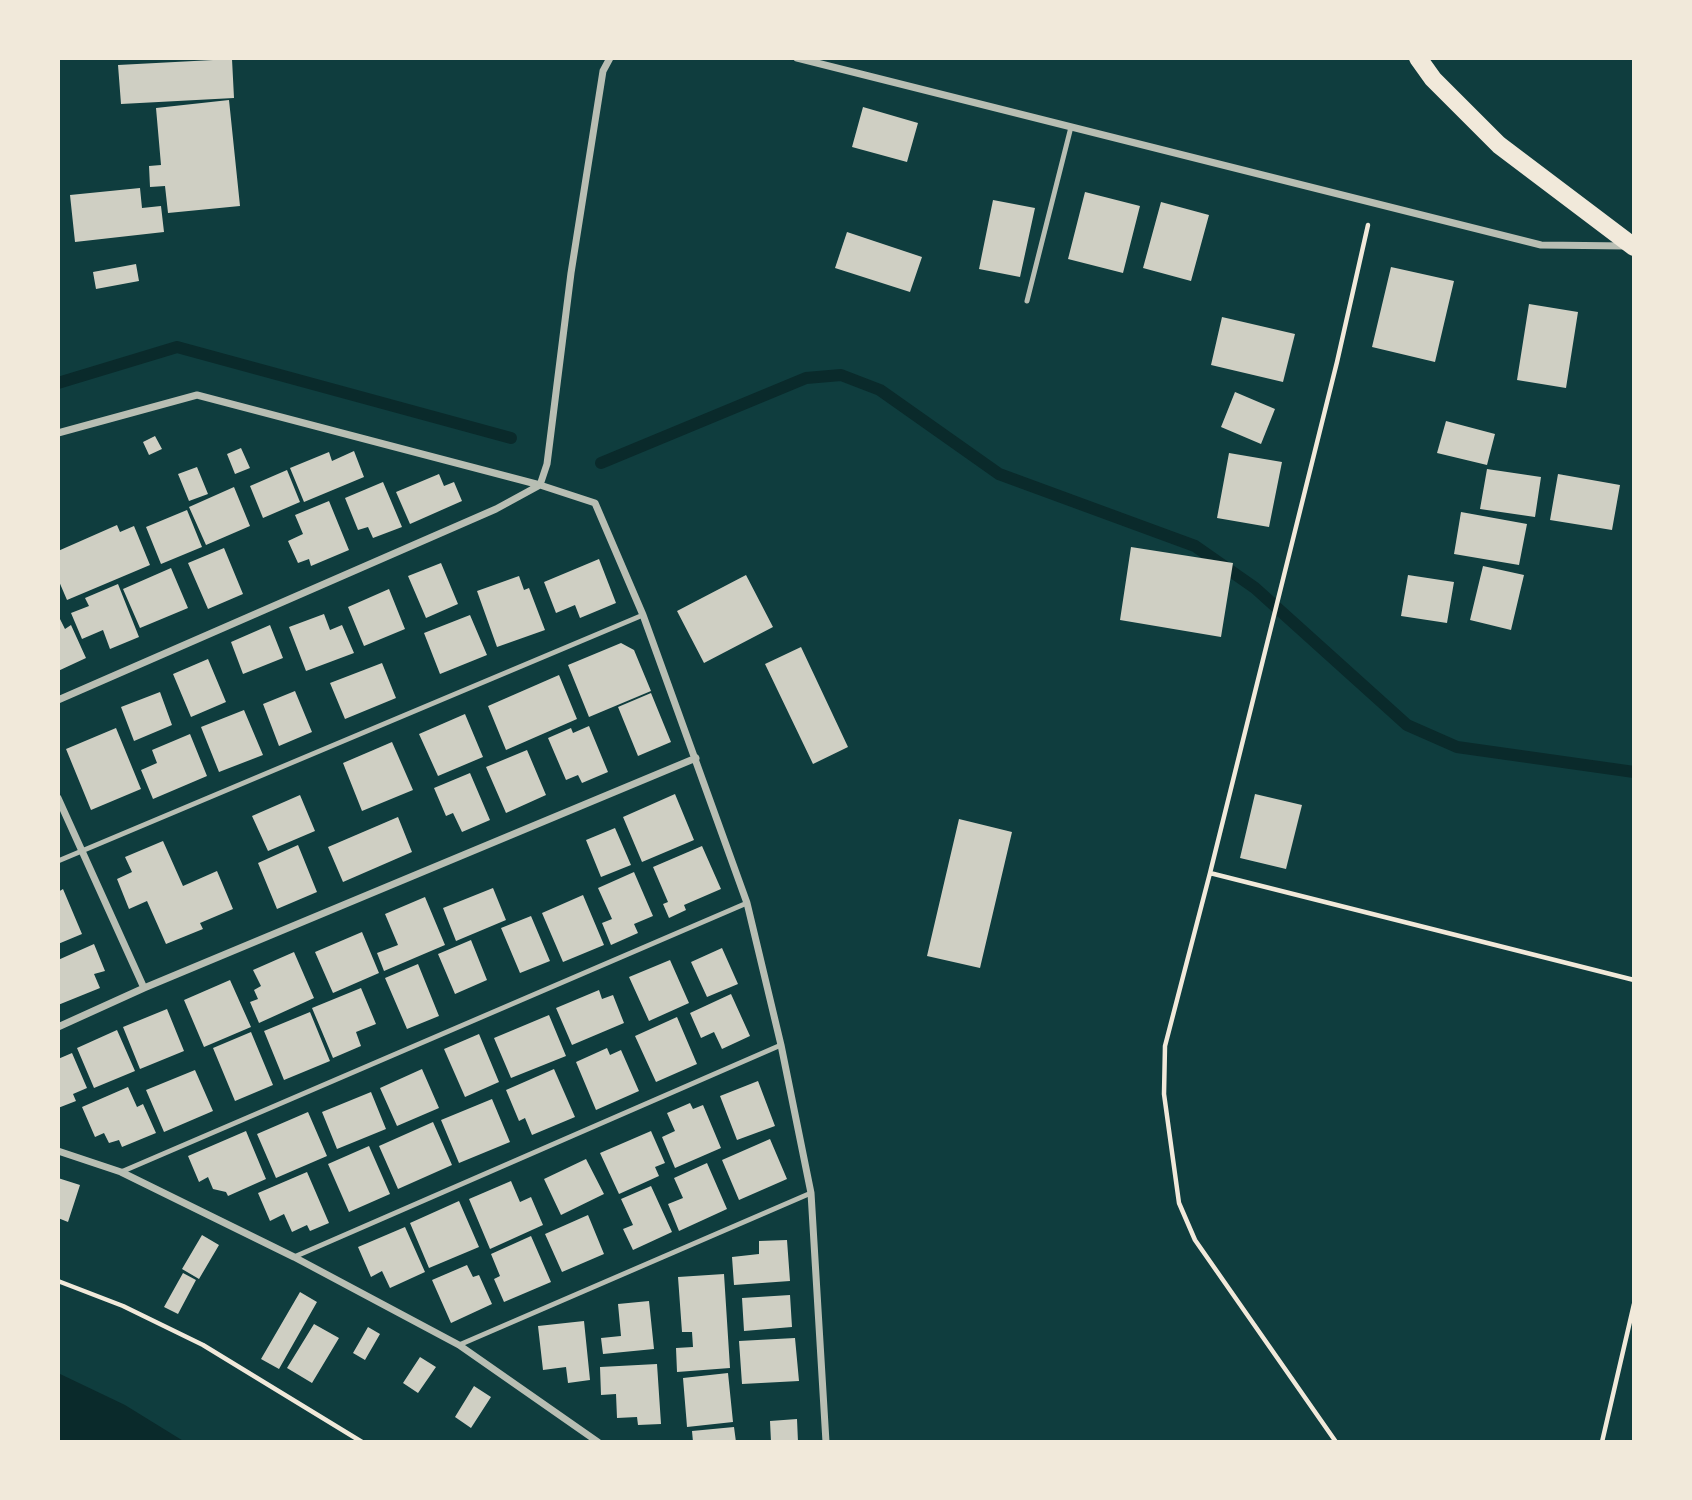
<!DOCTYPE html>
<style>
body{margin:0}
#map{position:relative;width:1692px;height:1500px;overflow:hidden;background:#0f3d3e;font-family:"Fira Sans Condensed",sans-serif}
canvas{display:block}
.frame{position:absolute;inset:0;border:60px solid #f1e9da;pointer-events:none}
</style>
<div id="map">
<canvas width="1692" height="1500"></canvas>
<div class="frame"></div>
</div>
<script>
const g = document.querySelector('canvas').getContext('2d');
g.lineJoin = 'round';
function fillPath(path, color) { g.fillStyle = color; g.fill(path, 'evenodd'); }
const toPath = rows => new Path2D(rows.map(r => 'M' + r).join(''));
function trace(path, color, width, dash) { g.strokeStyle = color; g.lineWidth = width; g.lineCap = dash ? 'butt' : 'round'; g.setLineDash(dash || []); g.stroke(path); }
fillPath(toPath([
 [58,1373,125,1405,185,1442,58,1442]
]), '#0a2a2b');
trace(toPath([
 [58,383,177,347,511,438],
 [601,463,806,378,841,375,880,390,999,474,1195,546,1255,588,1407,725,1457,747,1634,772]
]), '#0a2a2b', 12);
fillPath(toPath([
 [232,59,234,98,121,104,118,65],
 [229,100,240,206,168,213,165,186,150,187,149,166,161,165,156,108],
 [863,107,918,123,907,162,852,147],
 [140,188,142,208,161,206,164,232,75,242,70,195],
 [1085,192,1140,206,1123,273,1068,259],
 [993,200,1035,208,1020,277,979,269],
 [1161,202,1209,215,1191,281,1143,268],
 [847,232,922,257,910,292,835,268],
 [136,264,139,281,96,289,93,272],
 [1391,267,1454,281,1435,362,1372,347],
 [1529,304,1578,312,1566,388,1517,380],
 [1222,317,1295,334,1283,382,1211,365],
 [1235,392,1275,409,1261,444,1221,427],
 [1446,421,1495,434,1487,465,1437,453],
 [155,436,162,449,149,455,143,442],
 [241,448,250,468,235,474,227,454],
 [354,451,364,477,304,502,290,468,329,452,332,461],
 [1229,453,1282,462,1269,527,1217,518],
 [197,467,208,494,189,501,178,474],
 [1487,469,1541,477,1535,517,1480,509],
 [287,470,300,502,263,518,250,486],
 [439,474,444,486,454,482,462,501,410,524,396,492],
 [1558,474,1620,485,1612,530,1550,520],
 [383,482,402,527,373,538,368,527,358,530,345,498],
 [234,487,250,526,206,545,189,507],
 [329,501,349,550,311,566,309,559,298,563,288,541,303,534,295,515],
 [187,510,202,547,161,564,146,527],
 [1461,512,1527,524,1519,565,1454,554],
 [117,525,120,532,134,526,150,565,67,600,58,579,58,551],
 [1131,547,1233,563,1221,637,1120,620],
 [224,548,243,594,208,609,188,563],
 [599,559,616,603,580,618,575,605,556,613,544,582],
 [441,563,458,604,426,618,408,576],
 [1483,566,1524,575,1511,630,1470,620],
 [171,568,188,608,140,628,123,589],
 [746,575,773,627,704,663,677,611],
 [1408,575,1454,582,1447,623,1401,616],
 [519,576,524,590,529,588,545,630,497,647,477,591],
 [118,584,139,637,110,649,103,630,82,639,71,613,89,606,85,598],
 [389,589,405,629,364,646,348,607],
 [324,614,330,630,342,625,354,653,306,671,289,627],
 [58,615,65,629,71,625,86,658,58,671],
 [470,615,487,655,440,674,424,633],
 [270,625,283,658,243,674,231,642],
 [621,643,634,650,651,691,589,717,568,665],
 [801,647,848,747,813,764,765,664],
 [208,659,226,702,191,717,173,674],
 [382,663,396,698,345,719,330,683],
 [559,675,577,719,506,750,488,706],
 [295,691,312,732,279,746,263,704],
 [160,692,172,725,134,741,121,707],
 [651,693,671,742,638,756,618,707],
 [244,710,263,755,219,772,201,727],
 [465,714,483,757,438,776,419,734],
 [589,726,608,772,582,783,578,775,566,780,548,738,571,728,573,733],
 [116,728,141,789,91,810,66,749],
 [190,734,207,776,153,799,141,770,157,763,152,750],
 [392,742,413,790,362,811,343,763],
 [527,750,546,795,506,813,486,767],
 [470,773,490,820,462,832,453,813,446,816,434,788],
 [675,794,694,840,642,862,623,817],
 [1255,794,1302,805,1286,869,1240,858],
 [300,795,315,831,268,851,252,816],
 [398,817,412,852,343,882,328,847],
 [959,819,1012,832,980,968,927,956],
 [615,828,631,865,601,877,586,840],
 [163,841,183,886,217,871,233,909,200,923,203,929,166,944,147,901,129,909,117,879,132,872,125,857],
 [298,845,317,892,277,909,258,863],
 [702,846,721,889,684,905,686,910,669,918,663,904,668,902,653,867],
 [634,872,653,916,634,924,638,933,611,945,602,923,612,919,598,888],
 [493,888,506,920,456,941,443,908],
 [63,889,82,934,58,944,58,892],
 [583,895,604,945,563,962,542,913],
 [425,897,445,945,384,971,377,953,398,945,385,914],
 [531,916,550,961,520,973,501,928],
 [362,932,379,973,333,993,315,952],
 [471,940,487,980,455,994,438,954],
 [94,944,105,971,94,974,100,988,58,1005,58,960],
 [722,948,738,984,707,997,691,962],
 [294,952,314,998,259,1023,250,1002,258,999,254,990,261,986,253,970],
 [670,960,689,1003,649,1021,629,977],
 [418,964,439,1016,407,1029,385,978],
 [230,980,251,1027,204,1047,184,1000],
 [361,988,376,1024,356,1032,361,1046,333,1058,312,1008],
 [599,990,602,999,613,995,624,1023,572,1045,556,1008],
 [731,994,750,1036,722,1049,714,1032,701,1038,690,1013],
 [167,1009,184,1051,140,1069,123,1027],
 [310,1012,330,1061,284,1080,264,1031],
 [549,1015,566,1056,511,1078,494,1038],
 [677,1017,697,1064,656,1082,635,1036],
 [117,1030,135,1071,94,1088,77,1048],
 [251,1032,273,1085,235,1101,213,1048],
 [479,1034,499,1082,465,1097,444,1049],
 [607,1048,610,1055,621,1050,639,1091,596,1110,576,1062],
 [72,1053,87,1088,73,1094,76,1101,58,1108,58,1059],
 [422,1069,439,1108,397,1126,380,1088],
 [554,1069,575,1117,532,1135,525,1118,519,1121,506,1090],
 [195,1070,213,1111,164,1132,146,1090],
 [758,1081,775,1126,737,1140,720,1096],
 [128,1087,137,1107,143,1104,156,1133,122,1147,119,1140,109,1143,104,1133,95,1137,82,1107],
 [371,1092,386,1129,337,1149,322,1112],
 [492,1099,510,1142,459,1163,441,1120],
 [690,1103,693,1109,703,1105,721,1148,675,1168,662,1137,675,1131,667,1113],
 [308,1112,327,1156,276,1178,257,1134],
 [433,1122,452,1165,398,1189,379,1146],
 [246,1131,266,1179,228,1196,226,1192,213,1189,208,1177,199,1182,188,1156],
 [651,1131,665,1163,655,1167,659,1176,619,1194,600,1153],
 [770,1139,787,1179,739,1200,722,1160],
 [369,1146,390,1194,349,1212,328,1164],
 [586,1159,604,1194,561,1215,544,1179],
 [707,1163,727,1209,679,1231,668,1204,683,1198,674,1178],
 [307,1172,329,1223,310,1231,307,1225,292,1232,284,1214,270,1221,258,1193],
 [58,1178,80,1185,68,1222,58,1218],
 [511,1181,520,1202,531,1197,543,1225,490,1249,469,1199],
 [651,1186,672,1232,633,1250,623,1229,633,1225,621,1199],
 [459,1201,479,1247,429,1268,410,1223],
 [588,1215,604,1254,562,1272,545,1234],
 [405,1227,425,1272,390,1288,382,1271,371,1277,358,1247],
 [202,1235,219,1245,199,1279,182,1269],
 [531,1236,551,1282,504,1302,494,1279,500,1276,491,1254],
 [787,1240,790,1281,734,1285,732,1257,759,1254,759,1241],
 [467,1265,473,1277,479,1275,492,1304,451,1323,432,1280],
 [183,1273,196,1280,178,1314,164,1307],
 [724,1274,730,1368,677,1372,676,1348,693,1347,692,1332,682,1332,678,1277],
 [300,1292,317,1302,279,1369,261,1359],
 [790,1295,792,1327,744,1331,742,1298],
 [649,1301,654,1349,603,1354,601,1338,621,1336,618,1304],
 [584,1321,590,1380,568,1383,566,1367,543,1370,538,1326],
 [314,1324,339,1338,312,1383,287,1368],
 [368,1327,380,1334,365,1360,353,1353],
 [795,1338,799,1381,742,1384,739,1341],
 [420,1357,436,1367,418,1393,403,1383],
 [657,1364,661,1424,638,1425,637,1417,617,1418,616,1394,601,1395,600,1367],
 [728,1373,733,1422,687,1427,683,1378],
 [474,1386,491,1397,471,1428,455,1417],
 [797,1419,798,1442,771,1442,770,1421],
 [734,1427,736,1442,693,1442,692,1431]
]), '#cfcfc3');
trace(toPath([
 [1368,225,1337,362,1210,873,1634,980],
 [1210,873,1165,1046,1164,1094,1179,1203,1195,1240,1336,1442],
 [58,1281,123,1306,203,1345,362,1442],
 [1602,1442,1634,1304]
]), '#f1e9da', 4.5);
trace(toPath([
 [1027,301,1071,127],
 [58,861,643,615],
 [121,1172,747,903],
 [294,1257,781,1045],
 [459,1345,811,1193]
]), '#b8beb3', 5);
trace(toPath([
 [797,58,1541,245,1627,246],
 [58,433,197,395,540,485,595,503,643,615,747,903,781,1045,811,1193,826,1442],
 [58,700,496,509,540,485,547,464,571,273,603,71,610,58],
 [58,798,144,988],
 [58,1027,144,988,696,758],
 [58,1151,121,1172,294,1257,459,1345,598,1442]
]), '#b8beb3', 7);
trace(toPath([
 [1418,58,1433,79,1499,145,1634,247]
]), '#f1e9da', 18);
</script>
